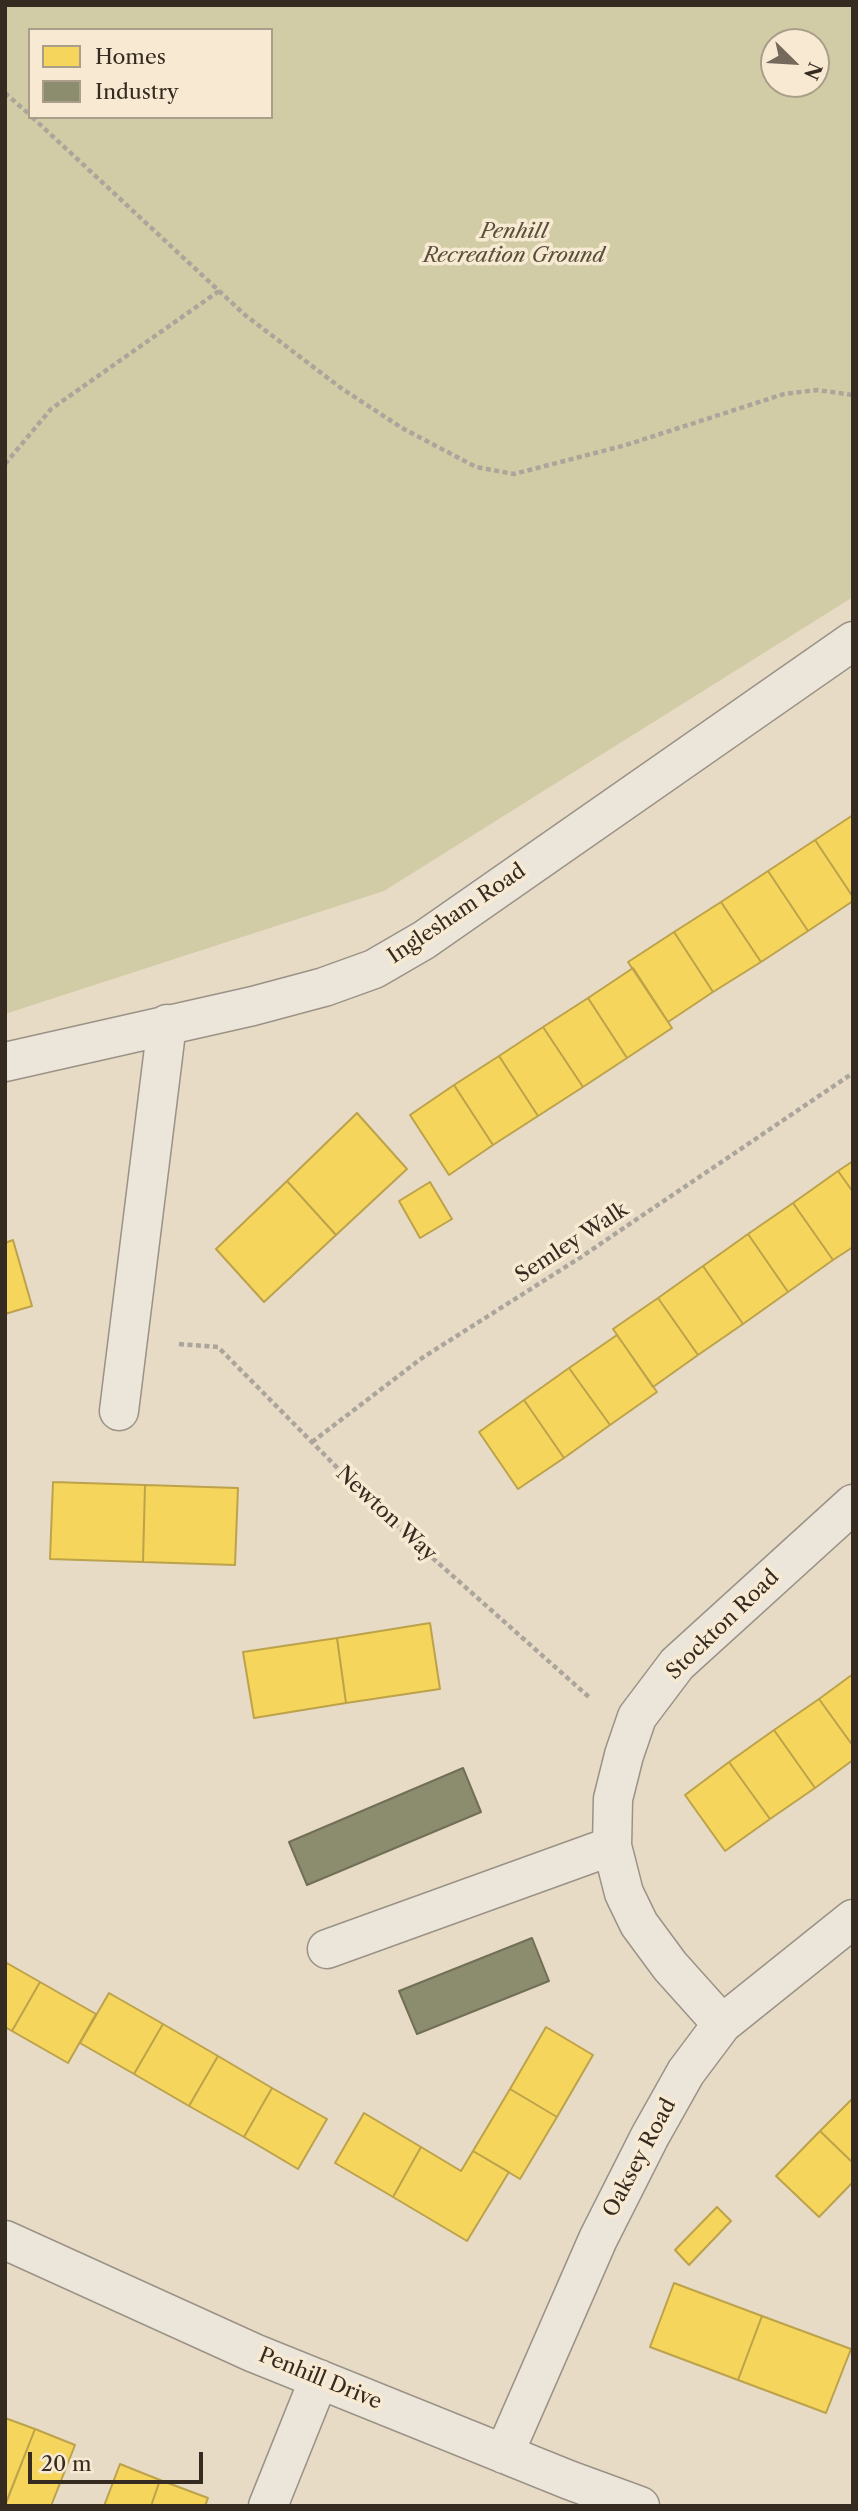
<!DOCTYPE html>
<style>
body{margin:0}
#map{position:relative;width:858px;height:2511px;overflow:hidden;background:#e7dbc6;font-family:"Libre Caslon Text",serif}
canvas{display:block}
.frame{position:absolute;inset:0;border:7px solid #362b21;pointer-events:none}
.legend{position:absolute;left:28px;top:28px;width:245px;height:91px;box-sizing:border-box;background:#f8ead2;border:2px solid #aa9e8b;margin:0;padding:9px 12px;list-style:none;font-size:21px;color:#362b21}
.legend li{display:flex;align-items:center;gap:14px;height:35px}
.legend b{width:35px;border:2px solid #aa9e8b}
.north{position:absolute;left:760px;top:28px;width:70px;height:70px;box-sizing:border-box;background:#f8ead2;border:2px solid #aa9e8b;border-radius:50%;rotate:114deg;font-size:19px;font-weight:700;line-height:28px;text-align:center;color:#362b21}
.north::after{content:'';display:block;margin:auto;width:24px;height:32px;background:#74695b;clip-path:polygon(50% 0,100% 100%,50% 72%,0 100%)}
.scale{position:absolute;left:28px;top:2452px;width:175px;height:32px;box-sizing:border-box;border:4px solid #362b21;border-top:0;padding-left:9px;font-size:21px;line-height:24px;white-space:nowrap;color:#362b21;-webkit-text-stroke:5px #f8ead2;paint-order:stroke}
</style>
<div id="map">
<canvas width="858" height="2511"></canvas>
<div class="frame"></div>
<ul class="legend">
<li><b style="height:19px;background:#f6d55c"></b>Homes</li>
<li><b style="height:19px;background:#8c8c6e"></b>Industry</li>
</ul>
<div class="north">N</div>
<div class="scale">20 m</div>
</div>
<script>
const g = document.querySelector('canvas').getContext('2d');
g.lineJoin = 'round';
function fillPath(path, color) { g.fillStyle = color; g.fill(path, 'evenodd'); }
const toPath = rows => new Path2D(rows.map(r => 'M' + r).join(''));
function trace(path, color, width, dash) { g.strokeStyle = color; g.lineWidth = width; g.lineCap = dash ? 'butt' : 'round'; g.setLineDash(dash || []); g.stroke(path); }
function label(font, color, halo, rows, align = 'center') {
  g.font = font + ' "Libre Caslon Text",serif'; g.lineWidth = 7; g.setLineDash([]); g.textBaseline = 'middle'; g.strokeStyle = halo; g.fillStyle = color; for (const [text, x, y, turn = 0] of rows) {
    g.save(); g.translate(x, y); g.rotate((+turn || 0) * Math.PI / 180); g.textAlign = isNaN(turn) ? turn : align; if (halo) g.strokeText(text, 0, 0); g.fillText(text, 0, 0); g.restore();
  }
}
fillPath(toPath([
 [5,5,853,5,853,597,384,891,5,1014],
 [30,30,271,30,271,117,30,117],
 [774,42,816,42,816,84,774,84]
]), '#d2cca6');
const homes = toPath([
 [853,815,853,897,815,840,853,815],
 [815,840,853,897,853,901,808,931,768,871,815,840],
 [768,871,808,931,761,962,721,902,768,871],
 [721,902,761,962,713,992,674,932,721,902],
 [674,932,713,992,668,1022,628,962,674,932],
 [633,968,672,1028,627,1058,588,998,633,968],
 [588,998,627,1058,583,1087,543,1027,588,998],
 [543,1027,583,1087,538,1116,499,1056,543,1027],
 [499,1056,538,1116,493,1145,454,1085,499,1056],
 [454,1085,493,1145,449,1175,410,1115,454,1085],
 [357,1113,407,1169,336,1235,287,1181,357,1113],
 [853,1161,853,1192,838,1171,853,1161],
 [838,1171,853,1192,853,1247,833,1260,793,1203,838,1171],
 [287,1181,336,1235,264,1302,216,1249,287,1181],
 [430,1182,452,1219,420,1238,399,1201,430,1182],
 [793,1203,833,1260,788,1292,748,1234,793,1203],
 [748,1234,788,1292,743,1324,703,1266,748,1234],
 [13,1240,32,1306,5,1314,5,1243,13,1240],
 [703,1266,743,1324,698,1355,658,1298,703,1266],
 [658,1298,698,1355,653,1387,613,1329,658,1298],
 [617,1335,657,1392,610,1425,569,1368,617,1335],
 [569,1368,610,1425,564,1458,524,1400,569,1368],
 [524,1400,564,1458,518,1489,479,1432,524,1400],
 [53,1482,145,1485,143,1562,50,1559,53,1482],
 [145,1485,238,1488,235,1565,143,1562,145,1485],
 [430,1623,440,1689,346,1703,337,1638,430,1623],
 [337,1638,346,1703,254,1718,243,1652,337,1638],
 [853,1674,853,1746,819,1699,853,1674],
 [819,1699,853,1746,853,1760,815,1788,774,1730,819,1699],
 [774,1730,815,1788,770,1819,729,1762,774,1730],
 [729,1762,770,1819,725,1851,685,1795,729,1762],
 [5,1962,40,1982,12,2031,5,2027,5,1962],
 [40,1982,96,2014,68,2063,12,2031,40,1982],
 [109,1993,163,2024,134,2074,80,2043,109,1993],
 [163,2024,218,2056,189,2106,134,2074,163,2024],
 [546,2027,593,2055,557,2117,510,2089,546,2027],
 [218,2056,272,2088,244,2137,189,2106,218,2056],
 [272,2088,327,2119,298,2169,244,2137,272,2088],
 [510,2089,557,2117,520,2179,473,2151,510,2089],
 [853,2098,853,2163,820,2131,853,2098],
 [364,2113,421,2147,393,2197,335,2163,364,2113],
 [820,2131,853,2163,853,2182,819,2217,776,2176,820,2131],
 [421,2147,461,2171,473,2151,509,2172,467,2241,393,2197,421,2147],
 [717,2207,731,2221,689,2265,675,2250,717,2207],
 [674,2283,762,2316,738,2380,650,2347,674,2283],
 [762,2316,851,2349,826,2413,738,2380,762,2316],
 [5,2418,35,2429,5,2505,5,2418],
 [35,2429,75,2445,51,2506,5,2506,35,2429],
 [120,2464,160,2480,151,2506,104,2506,120,2464],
 [160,2480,208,2498,205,2506,151,2506,160,2480]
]);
fillPath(homes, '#f6d55c');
trace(homes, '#bca24a', 2);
const industry = toPath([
 [463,1768,481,1812,307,1885,289,1842,463,1768],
 [532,1938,549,1981,417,2034,399,1991,532,1938]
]);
fillPath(industry, '#8c8c6e');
trace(industry, '#726f57', 2);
const minor = toPath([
 [5,1062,253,1006,324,987,374,969,424,940,853,641],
 [119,1411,167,1024],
 [327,1949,612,1846],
 [722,2024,670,1966,639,1924,624,1893,612,1846,613,1799,624,1755,637,1717,677,1664,853,1504],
 [5,2240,254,2353,569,2480,640,2506],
 [504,2454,598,2239,650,2136,686,2072,722,2024,853,1919],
 [268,2506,319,2379]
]);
trace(minor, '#9b9286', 41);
trace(toPath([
 [5,93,30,115],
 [32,117,245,315,341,388,402,428,476,467,514,474,626,445,784,394,817,390,853,395],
 [5,464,51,409,219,291],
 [179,1344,218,1347,382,1513,590,1698],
 [312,1442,422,1358,578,1259,853,1073]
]), '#aba59c', 4.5, [5, 3.5]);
trace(minor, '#ebe5da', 38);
label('italic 21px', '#59503c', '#f8ead2', [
 ["Penhill",514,232],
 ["Recreation Ground",514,256]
]);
label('21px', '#362b21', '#f8ead2', [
 ["Inglesham Road",457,914,-34],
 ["Semley Walk",572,1243,-33],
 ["Newton Way",386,1514,43],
 ["Stockton Road",723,1625,-44],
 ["Oaksey Road",640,2158,-62],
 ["Penhill Drive",320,2379,22]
]);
</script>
